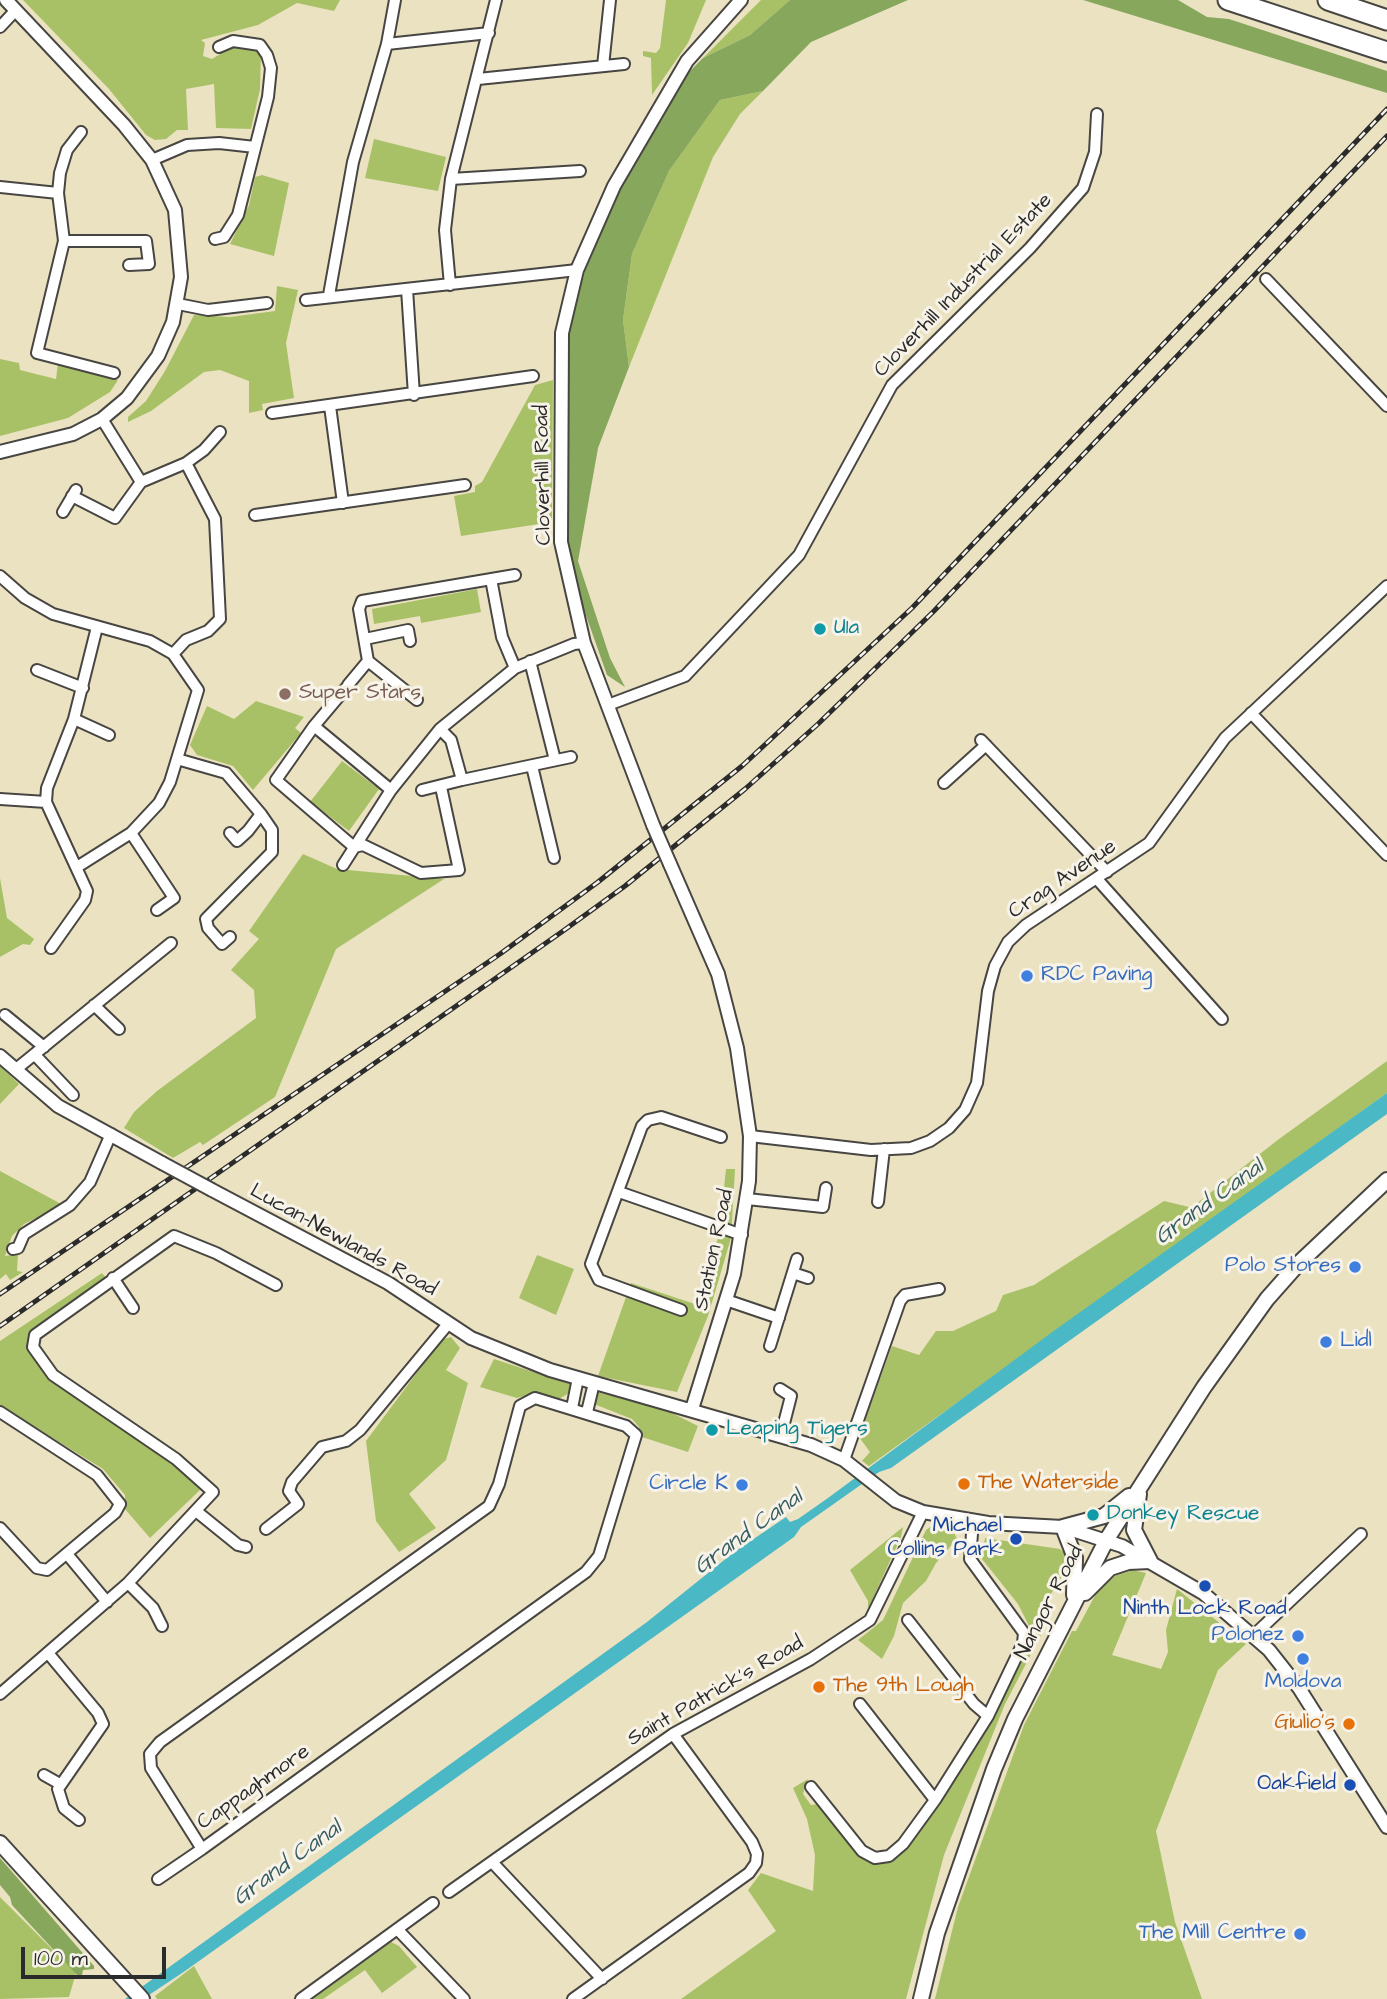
<!DOCTYPE html>
<style>
body{margin:0}
#map{position:relative;width:1387px;height:1999px;overflow:hidden;background:#ebe2c2;font-family:"Architects Daughter",sans-serif}
canvas{display:block}
.scale{position:absolute;left:21px;top:1947px;width:145px;height:32px;box-sizing:border-box;border:4px solid #2b2b2b;border-top:0;padding-left:9px;font-size:21px;line-height:24px;white-space:nowrap;color:#2b2b2b;-webkit-text-stroke:5px #f7f3e8;paint-order:stroke}
</style>
<div id="map">
<canvas width="1387" height="1999"></canvas>
<div class="scale">100 m</div>
</div>
<script>
const g = document.querySelector('canvas').getContext('2d');
g.lineJoin = 'round';
function fillPath(path, color) { g.fillStyle = color; g.fill(path, 'evenodd'); }
const toPath = rows => new Path2D(rows.map(r => 'M' + r).join(''));
function trace(path, color, width, dash) { g.strokeStyle = color; g.lineWidth = width; g.lineCap = dash ? 'butt' : 'round'; g.setLineDash(dash || []); g.stroke(path); }
function label(font, color, halo, rows, align = 'center') {
  g.font = font + ' "Architects Daughter",sans-serif'; g.lineWidth = 6; g.setLineDash([]); g.textBaseline = 'middle'; g.strokeStyle = halo; g.fillStyle = color; for (const [text, x, y, turn = 0] of rows) {
    g.save(); g.translate(x, y); g.rotate((+turn || 0) * Math.PI / 180); g.textAlign = isNaN(turn) ? turn : align; if (halo) g.strokeText(text, 0, 0); g.fillText(text, 0, 0); g.restore();
  }
}
fillPath(toPath([
 [23,0,340,0,334,11,297,3,258,25,201,40,205,43,203,56,212,59,235,45,256,46,261,53,260,89,251,129,216,128,214,84,186,89,188,130,177,130,166,139,155,140,146,135,109,89],
 [666,0,706,0,688,43,652,95,651,58,643,56,643,51,656,53,660,48],
 [761,0,790,0,750,35,703,58],
 [763,91,740,114,713,157,629,367,623,320,632,254,669,171,720,100],
 [374,139,446,157,438,191,365,178],
 [262,175,289,183,274,256,230,244,249,205,255,177],
 [277,286,298,290,286,343,294,398,262,404,263,410,249,413,249,381,220,370,204,372,151,411,128,422,128,417,146,401,165,371,194,315,230,317,275,311],
 [0,359,19,363,20,370,56,379,58,363,118,380,110,392,68,418,0,436],
 [553,380,552,522,461,536,454,496,475,492,475,486,482,482,535,385],
 [477,589,481,612,421,623,420,616,374,624,372,609],
 [256,701,304,717,295,728,301,733,253,790,233,766,197,755,190,745,207,706,234,719],
 [342,761,379,789,349,831,310,802],
 [303,854,337,869,444,879,336,949,275,1097,203,1145,200,1142,173,1158,124,1128,134,1112,157,1091,256,1018,254,990,231,970,259,939,249,931],
 [0,878,7,918,34,939,30,945,23,944,0,957],
 [1387,1061,1387,1093,869,1466,862,1461,870,1452,859,1437,892,1346,919,1355,936,1331,953,1331,996,1311,1003,1295,1034,1285,1164,1201,1189,1207,1196,1204,1279,1139],
 [0,1066,19,1084,0,1104],
 [726,1169,735,1169,731,1238,708,1316,677,1392,598,1376,631,1283,695,1304,719,1235],
 [0,1171,63,1205,24,1224,12,1236,5,1256,18,1254,17,1271,23,1272,10,1280,6,1274,0,1279],
 [537,1255,574,1269,556,1315,519,1298],
 [102,1273,106,1278,32,1331,27,1342,51,1380,178,1465,200,1490,150,1538,125,1509,125,1495,103,1469,0,1406,0,1341],
 [451,1337,460,1348,446,1370,468,1383,446,1460,409,1494,436,1528,399,1552,376,1521,366,1441,427,1359,444,1339],
 [494,1359,570,1384,569,1393,559,1399,536,1393,517,1398,480,1387],
 [596,1392,662,1408,698,1426,688,1452,639,1436,639,1427,632,1419,594,1404],
 [933,1525,952,1528,957,1539,936,1563,926,1581,903,1603,894,1636,882,1659,858,1640,883,1620,926,1530],
 [903,1527,901,1537,868,1609,868,1601,850,1570],
 [985,1538,1060,1549,1069,1557,1069,1566,1049,1597,1041,1635,1005,1704,944,1855,906,1999,681,1999,776,1931,748,1890,761,1873,813,1891,815,1855,807,1819,793,1788,808,1779,803,1794,811,1805,818,1804,861,1856,895,1852,990,1717,1032,1632,1018,1604,982,1559],
 [1132,1570,1146,1573,1112,1655,1161,1669,1168,1652,1166,1630,1177,1589,1246,1644,1218,1670,1156,1831,1175,1922,1202,1999,935,1999,958,1907,1024,1725,1072,1631,1076,1631,1098,1590,1115,1576],
 [0,1897,76,1973,69,1997,0,1999],
 [391,1942,399,1946,417,1967,382,1993,365,1970,323,1999,312,1999],
 [194,1966,212,1999,157,1999,155,1996]
]), '#a8c167');
fillPath(toPath([
 [790,0,908,0,811,42,763,91,720,100,669,171,632,254,623,320,629,367,598,448,578,561,610,658,625,687,607,675,577,590,567,538,568,332,585,271,619,192,685,76,703,58,750,35],
 [1083,0,1178,0,1207,17,1229,19,1387,71,1387,93],
 [0,1858,94,1966,94,1969,83,1970,82,1975,77,1975,12,1905,10,1897,0,1885]
]), '#86a75c');
fillPath(toPath([
 [1387,1093,1387,1114,891,1468,879,1472,801,1527,794,1537,185,1971,143,1999,125,1999,647,1622,733,1553,786,1517,790,1522,798,1519,828,1498,1055,1330]
]), '#4bb8c5');
const minor = toPath([
 [0,27,15,11],
 [387,44,489,33],
 [603,66,610,0],
 [478,79,624,64],
 [81,132,67,150,60,173,58,193,64,241,37,353,114,373],
 [152,160,187,145,219,143,255,147],
 [451,179,580,171],
 [0,187,58,193],
 [215,239,224,237,238,215,268,97,271,68,267,55,260,45,233,41,219,47],
 [64,241,146,241,149,264,129,265],
 [1266,279,1387,406],
 [450,285,445,230,451,179,496,0],
 [407,289,414,395],
 [329,295,353,162,387,44,395,0],
 [306,300,577,270],
 [178,304,208,310,267,303],
 [330,406,343,503],
 [272,413,533,376],
 [102,419,141,482],
 [72,496,115,518,141,482,186,463,204,450,220,432],
 [63,512,76,490],
 [255,515,465,485],
 [0,576,25,598,53,614,150,641,173,654,198,690,170,782,159,803,131,833,77,867],
 [491,579,502,637,515,668],
 [365,639,408,630,410,641],
 [173,654,186,640,208,631,220,619,215,519,186,463],
 [368,661,359,609,362,601,515,575],
 [530,661,555,760],
 [37,670,83,688],
 [348,685,368,661,417,700],
 [608,705,685,676,799,555,892,385,1030,248,1083,188,1095,152,1097,114],
 [1251,713,1387,855],
 [74,719,109,735],
 [314,726,346,688],
 [440,729,451,740,462,780,571,757],
 [981,740,1107,872],
 [177,759,226,773,261,814,248,831,237,841,230,833],
 [532,766,554,858],
 [944,783,986,745],
 [391,790,314,726,276,780,354,847,363,845,421,873,459,870,441,787],
 [422,790,462,780],
 [0,799,46,802],
 [131,833,174,898,157,910],
 [343,865,391,790,440,729,515,668,574,644,584,643],
 [1097,879,1222,1019],
 [230,937,222,944,208,928,206,919,272,852,272,830,261,814],
 [51,948,85,900,87,891,46,802,47,788,74,719,97,627],
 [94,1005,119,1029],
 [5,1015,44,1047],
 [35,1055,73,1095],
 [15,1070,171,943],
 [750,1136,871,1150,911,1148,930,1141,949,1128,965,1110,977,1083,988,991,995,966,1008,942,1026,925,1149,843,1225,738,1387,586],
 [619,1192,742,1235],
 [747,1199,823,1207,826,1188],
 [878,1202,884,1149],
 [13,1249,18,1248,24,1234,70,1205,90,1182,111,1134],
 [793,1273,808,1278],
 [113,1278,133,1308],
 [726,1300,779,1318],
 [681,1310,599,1280,591,1264,642,1126,648,1120,661,1117,721,1137],
 [770,1346,797,1259],
 [780,1389,791,1396,781,1435],
 [535,1398,626,1426,636,1435,599,1556,586,1572,202,1849,151,1768,150,1754,160,1742,489,1506,499,1484,520,1406,535,1398],
 [572,1408,578,1378],
 [0,1412,97,1475,120,1504,115,1513,47,1570,37,1568,0,1528],
 [587,1412,594,1383],
 [844,1460,900,1301,905,1295,939,1289],
 [196,1511,238,1545,246,1547],
 [266,1529,298,1504,289,1491,292,1482,322,1447,346,1441,360,1430,448,1324],
 [67,1554,107,1602],
 [128,1583,153,1608,162,1626],
 [908,1620,974,1704,988,1716],
 [1254,1635,1361,1534],
 [48,1653,98,1713,103,1724,58,1789,64,1808,79,1820],
 [0,1694,128,1583,213,1492,176,1459,53,1375,33,1347,35,1335,174,1236,216,1253,276,1285],
 [860,1704,935,1800],
 [44,1775,60,1784],
 [811,1787,862,1851,875,1858,889,1856,903,1844,935,1800,988,1716,1023,1643,1024,1633,970,1559,973,1521],
 [492,1862,602,1979],
 [158,1879,202,1849],
 [449,1892,673,1734,811,1659,870,1620,923,1512],
 [398,1930,464,1999],
 [301,1999,433,1903],
 [573,1999,749,1873,756,1863,757,1854,752,1842,673,1734]
]);
const tertiary = toPath([
 [0,452,73,434,102,419,127,398,158,356,173,322,181,277,175,210,152,160,124,125,6,0],
 [653,825,584,643,561,542,562,333,577,270,614,186,687,61,741,0],
 [670,864,718,974,737,1048,750,1136,749,1181,734,1274,692,1409],
 [0,1056,58,1106,162,1163],
 [212,1190,388,1283,471,1338,550,1370,811,1445,844,1460,896,1501,923,1512,988,1523,1063,1527,1122,1546,1203,1593,1269,1650,1299,1688,1387,1827]
]);
const secondary = toPath([
 [1085,1593,1110,1568,1128,1562,1150,1561,1134,1530,1139,1494],
 [1074,1595,1075,1558,1063,1527,1104,1516,1129,1496],
 [0,1843,142,1999],
 [921,1999,937,1933,994,1769,1015,1719,1107,1539,1204,1387,1267,1299,1298,1264,1387,1180]
]);
const motorway = toPath([
 [1228,0,1387,52],
 [1328,0,1387,20]
]);
trace(minor, '#484642', 14);
trace(tertiary, '#484642', 16);
trace(secondary, '#484642', 18);
trace(motorway, '#484642', 23);
trace(minor, '#fff', 10);
trace(tertiary, '#fff', 12);
trace(secondary, '#fff', 14);
trace(motorway, '#fff', 19);
const rail = toPath([
 [0,1294,500,954,598,882,742,766,912,608,1387,109],
 [0,1326,563,931,625,886,745,789,818,724,934,611,1387,136]
]);
trace(rail, '#2b2b2b', 5);
trace(rail, '#f7f3e8', 2.5, [8]);
const tertiaryBridge = toPath([
 [653,825,670,864],
 [162,1163,212,1190]
]);
trace(tertiaryBridge, '#484642', 16, []);
trace(tertiaryBridge, '#fff', 12);
for (const [x, y, r, color] of [
 [820,629,7,"#0f9aa8"],
 [285,694,7,"#8d6e63"],
 [1027,976,7,"#3f7fe0"],
 [1355,1267,7,"#3f7fe0"],
 [1326,1342,7,"#3f7fe0"],
 [712,1430,7,"#0f9aa8"],
 [964,1484,7,"#e8710a"],
 [742,1485,7,"#3f7fe0"],
 [1093,1515,7,"#0f9aa8"],
 [1016,1539,7,"#1a4fb4"],
 [1205,1586,7,"#1a4fb4"],
 [1298,1636,7,"#3f7fe0"],
 [1303,1659,7,"#3f7fe0"],
 [819,1687,7,"#e8710a"],
 [1349,1724,7,"#e8710a"],
 [1350,1785,7,"#1a4fb4"],
 [1300,1934,7,"#3f7fe0"]
]) { const dot = new Path2D(); dot.arc(x, y, r, 0, 2 * Math.PI); g.fillStyle = color; g.fill(dot); trace(dot, '#f7f3e8', 2.5); }
label('21px', '#2b2b2b', '#f7f3e8', [
 ["Cloverhill Industrial Estate",964,286,-46],
 ["Cloverhill Road",544,475,-91],
 ["Crag Avenue",1063,880,-34],
 ["Lucan-Newlands Road",343,1241,29],
 ["Station Road",715,1250,-78],
 ["Nangor Road",1050,1603,-63],
 ["Saint Patrick's Road",716,1692,-30],
 ["Cappaghmore",254,1788,-35]
]);
label('21px', '#0d838f', '#f7f3e8', [
 ["U1a",834,629],
 ["Leaping Tigers",726,1430],
 ["Donkey Rescue",1107,1515]
], 'left');
label('21px', '#785e54', '#f7f3e8', [
 ["Super Stars",299,694]
], 'left');
label('21px', '#366cbe', '#f7f3e8', [
 ["RDC Paving",1041,976,"left"],
 ["Polo Stores",1341,1267],
 ["Lidl",1340,1342,"left"],
 ["Circle K",728,1485],
 ["Polonez",1284,1636],
 ["Moldova",1303,1683,"center"],
 ["The Mill Centre",1286,1934]
], 'right');
label('21px', '#c56008', '#f7f3e8', [
 ["The Waterside",978,1484],
 ["The 9th Lough",833,1687],
 ["Giulio's",1335,1724,"right"]
], 'left');
label('21px', '#164399', '#f7f3e8', [
 ["Michael",1002,1527],
 ["Collins Park",1002,1551],
 ["Ninth Lock Road",1205,1610,"center"],
 ["Oakfield",1336,1785]
], 'right');
label('italic 23px', '#365c61', '#f7f3e8', [
 ["Grand Canal",1210,1203,-36],
 ["Grand Canal",749,1533,-36],
 ["Grand Canal",288,1864,-36]
]);
</script>
